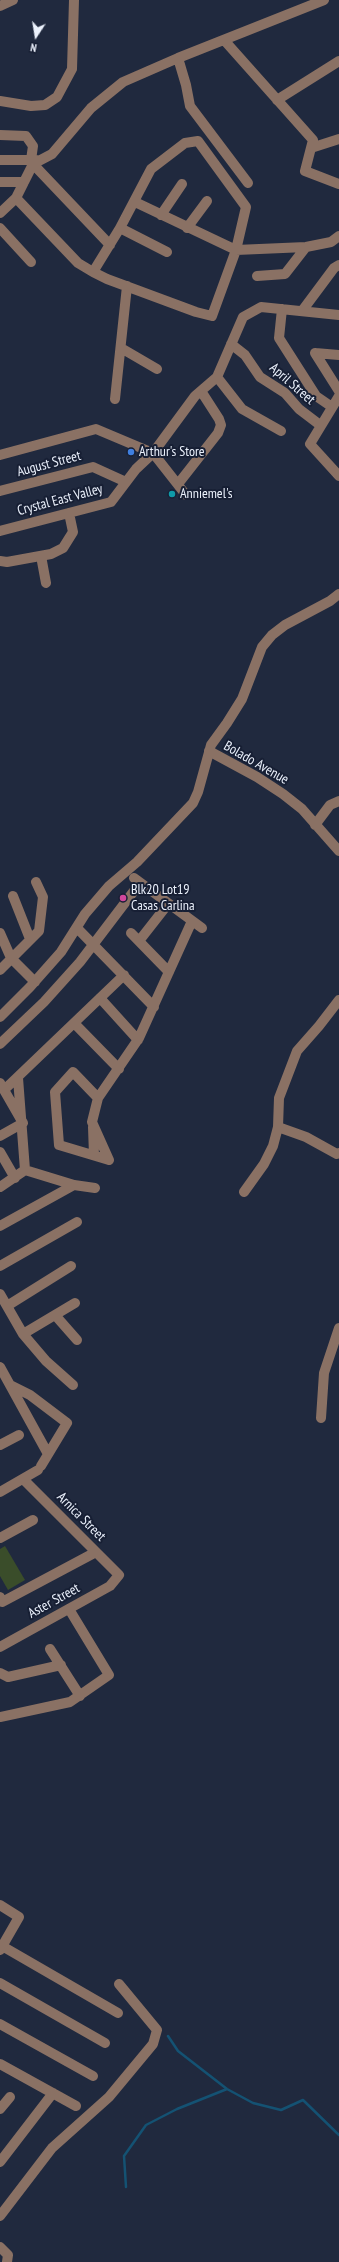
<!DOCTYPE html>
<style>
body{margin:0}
#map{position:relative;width:339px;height:2262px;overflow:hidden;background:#20293e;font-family:"PT Sans Narrow",sans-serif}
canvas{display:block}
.north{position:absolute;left:16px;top:16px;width:40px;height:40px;-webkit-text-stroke:3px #171f34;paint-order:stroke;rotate:192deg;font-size:11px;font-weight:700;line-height:16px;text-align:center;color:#ebf1fc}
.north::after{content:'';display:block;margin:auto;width:14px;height:18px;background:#ebf1fc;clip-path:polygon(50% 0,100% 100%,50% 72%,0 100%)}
</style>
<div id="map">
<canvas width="339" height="2262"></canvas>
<div class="north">N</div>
</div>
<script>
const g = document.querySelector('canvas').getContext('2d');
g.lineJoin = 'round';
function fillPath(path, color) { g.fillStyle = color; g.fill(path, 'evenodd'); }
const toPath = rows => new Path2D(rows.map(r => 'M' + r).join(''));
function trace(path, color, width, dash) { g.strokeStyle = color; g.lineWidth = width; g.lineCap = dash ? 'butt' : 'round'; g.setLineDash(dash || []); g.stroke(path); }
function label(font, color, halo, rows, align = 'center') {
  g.font = font + ' "PT Sans Narrow",sans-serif'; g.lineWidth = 4; g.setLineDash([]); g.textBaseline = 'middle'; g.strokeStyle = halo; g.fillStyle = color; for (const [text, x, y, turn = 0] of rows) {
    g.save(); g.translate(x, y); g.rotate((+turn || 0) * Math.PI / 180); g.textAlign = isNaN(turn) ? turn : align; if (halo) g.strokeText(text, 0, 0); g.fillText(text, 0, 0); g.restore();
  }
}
fillPath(toPath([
 [5,1546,25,1580,8,1590,0,1576,0,1549]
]), '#3a4d2a');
trace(toPath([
 [168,2036,178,2051,227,2089,253,2103,281,2110,303,2100,339,2135],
 [126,2187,124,2156,146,2125,177,2109,227,2089]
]), '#145273', 2.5);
trace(toPath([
 [0,6,13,0],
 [224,40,313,140,305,171,339,184],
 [178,58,186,85,190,106,248,183],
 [277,100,339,61],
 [0,101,31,106,45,105,57,97,72,69,74,0],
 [0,135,26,136,33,146,31,160],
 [311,148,339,139],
 [0,160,36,160],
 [33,164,110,245],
 [0,182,24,182],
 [16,198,78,263,93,272,107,279,196,312,212,316,236,250,246,207,198,141,185,143,151,169,120,228,93,272],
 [135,202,236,250,306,247,331,242,339,236],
 [0,213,16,198,33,164,52,154,91,108,123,82,178,58,324,0],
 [161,215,182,184],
 [0,228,31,262],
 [120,228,167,252],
 [187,228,207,201],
 [257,276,285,274,306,247],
 [282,309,279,338,316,396,332,407],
 [302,311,334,268,339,265],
 [231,344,245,355,260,377,285,393,299,409,320,425],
 [121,348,157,369],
 [315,353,339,391],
 [315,353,339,355],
 [217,377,242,409,281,431],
 [339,396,310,444,339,476],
 [115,399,127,286],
 [0,455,96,429,153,453,186,495],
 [178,484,218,433,221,425,219,419,201,391],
 [0,491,93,467,126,482],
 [0,531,111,502,136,469,153,453,195,396,217,377,243,317,261,307,339,315],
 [41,556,46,583],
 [0,561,7,562,51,554,63,548,73,532,69,513],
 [209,751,257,777,283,794,302,809,339,851],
 [315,825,330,805,339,801],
 [134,878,202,928],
 [13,896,30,939],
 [77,928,154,1007],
 [0,933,11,958,35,982],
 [131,933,169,972],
 [139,941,168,904],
 [0,970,39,931,43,897,36,882],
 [100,998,138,1040],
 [0,1017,30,987,61,952,85,914,109,886,137,862,193,803,198,792,211,745,227,723,242,699,262,647,272,635,285,625,330,601,339,594],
 [74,1023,119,1069],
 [0,1044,44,1002,80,962,140,883],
 [18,1078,25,1170],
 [0,1083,23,1123,0,1136],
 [4,1090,124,975],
 [98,1098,73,1072,55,1092,59,1145,109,1160],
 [93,1127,94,1155],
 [278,1127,306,1137,337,1154,339,1153],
 [0,1152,15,1178],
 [109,1160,92,1122,98,1098,139,1038,192,921],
 [25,1170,74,1185,95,1188],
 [0,1187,25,1170],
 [244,1192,264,1164,273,1146,278,1127,279,1098,297,1051,319,1026,339,1000],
 [0,1226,74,1185],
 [0,1266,77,1222],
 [0,1294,23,1334,46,1361,73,1385],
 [7,1306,71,1266],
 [55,1315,77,1340],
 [23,1334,75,1303],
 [0,1367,48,1454],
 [10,1385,30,1395,67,1423,41,1466],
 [321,1418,324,1373,339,1328],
 [0,1445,19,1435],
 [0,1492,38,1470],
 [0,1538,33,1520],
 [0,1597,2,1602,96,1552],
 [0,1647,110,1586,119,1575,23,1479],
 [50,1649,80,1696],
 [0,1673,8,1677,61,1665],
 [0,1717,70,1702,109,1675,69,1609],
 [0,1905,19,1917,0,1950],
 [2,1946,118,2013],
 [0,1983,105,2043],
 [0,2024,93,2076],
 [0,2064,76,2106],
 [0,2109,10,2097],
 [0,2162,53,2093],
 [0,2216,52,2148,109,2097,153,2044,157,2030,119,1984],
 [0,2247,8,2255,7,2262]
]), '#8a7164', 10);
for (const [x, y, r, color] of [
 [131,452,4,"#3f7fe0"],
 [172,494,4,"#0f9aa8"],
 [123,898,4,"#d1479c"]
]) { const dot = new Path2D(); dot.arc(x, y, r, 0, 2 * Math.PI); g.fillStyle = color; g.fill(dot); trace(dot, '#171f34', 1.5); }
label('14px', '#ebf1fc', '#171f34', [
 ["April Street",292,384,41],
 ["August Street",49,464,-15],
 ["Crystal East Valley",60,500,-15],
 ["Bolado Avenue",256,763,30],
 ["Arnica Street",81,1517,45],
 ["Aster Street",54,1601,-29]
]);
label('14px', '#ebf1fc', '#171f34', [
 ["Arthur's Store",139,452],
 ["Anniemel's",180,494],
 ["Blk20 Lot19",131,890],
 ["Casas Carlina",131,906]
], 'left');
</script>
